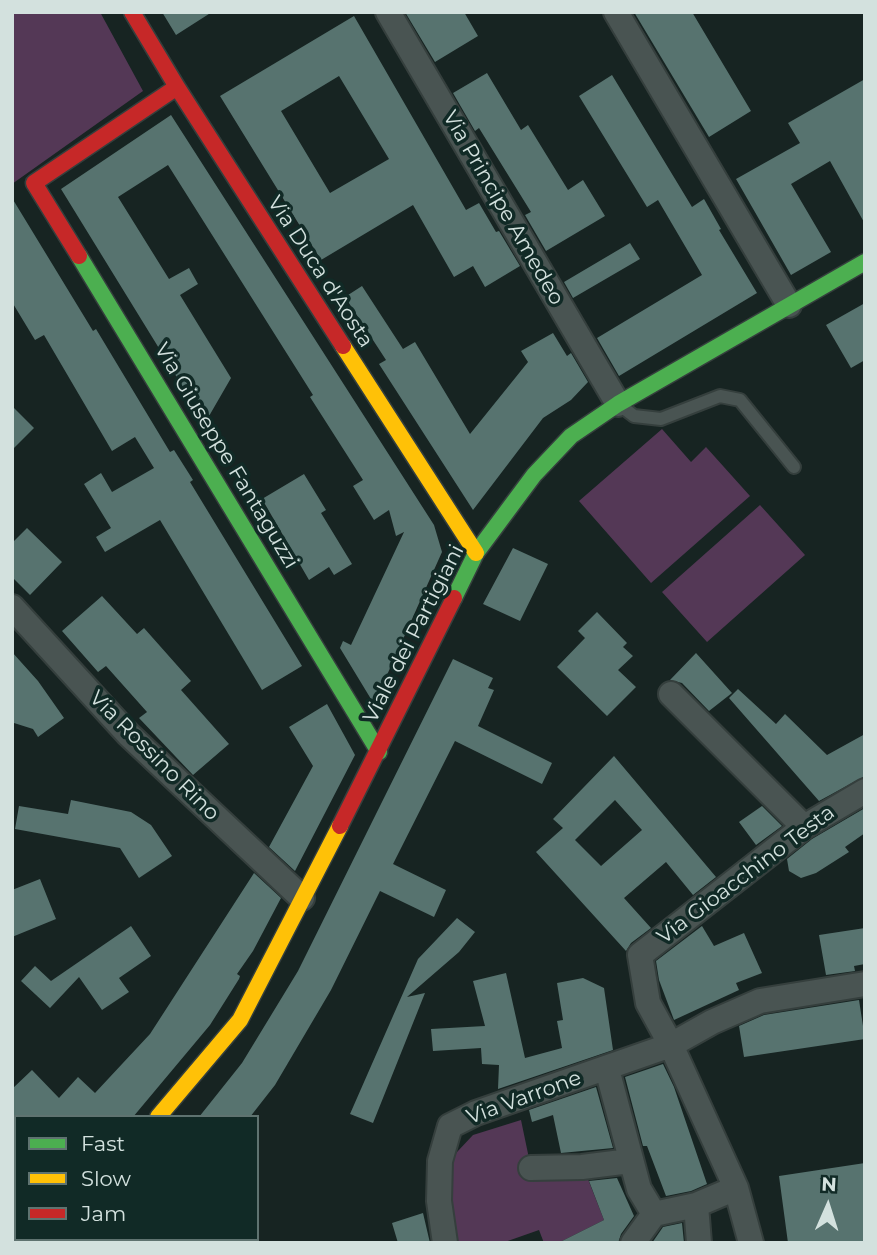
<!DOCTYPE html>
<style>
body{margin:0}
#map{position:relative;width:877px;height:1255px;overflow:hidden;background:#172422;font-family:Montserrat,sans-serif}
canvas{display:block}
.frame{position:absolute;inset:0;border:14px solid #d3e1de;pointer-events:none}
.legend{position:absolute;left:14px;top:1115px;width:245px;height:126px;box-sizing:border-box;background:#112a26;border:2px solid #5f7370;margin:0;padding:9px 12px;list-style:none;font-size:21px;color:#d3e1de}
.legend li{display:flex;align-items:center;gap:14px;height:35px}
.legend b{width:35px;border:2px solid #5f7370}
.north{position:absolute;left:793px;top:1171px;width:70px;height:70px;-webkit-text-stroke:5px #112a26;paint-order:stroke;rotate:3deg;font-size:19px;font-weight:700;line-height:28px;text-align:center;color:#d3e1de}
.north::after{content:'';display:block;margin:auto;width:24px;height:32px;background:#d3e1de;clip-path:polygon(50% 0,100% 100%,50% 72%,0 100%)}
</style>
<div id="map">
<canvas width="877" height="1255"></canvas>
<div class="frame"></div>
<ul class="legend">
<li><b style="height:9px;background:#4caf50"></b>Fast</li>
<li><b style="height:9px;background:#ffc107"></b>Slow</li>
<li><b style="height:9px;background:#c62828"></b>Jam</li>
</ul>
<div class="north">N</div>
</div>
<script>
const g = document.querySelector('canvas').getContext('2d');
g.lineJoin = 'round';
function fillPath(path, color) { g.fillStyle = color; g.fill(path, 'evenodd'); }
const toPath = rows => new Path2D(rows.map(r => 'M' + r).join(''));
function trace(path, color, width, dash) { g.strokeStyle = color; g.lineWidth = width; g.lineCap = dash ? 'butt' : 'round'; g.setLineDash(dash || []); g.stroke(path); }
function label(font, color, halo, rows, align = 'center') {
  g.font = font + ' Montserrat,sans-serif'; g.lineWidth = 7; g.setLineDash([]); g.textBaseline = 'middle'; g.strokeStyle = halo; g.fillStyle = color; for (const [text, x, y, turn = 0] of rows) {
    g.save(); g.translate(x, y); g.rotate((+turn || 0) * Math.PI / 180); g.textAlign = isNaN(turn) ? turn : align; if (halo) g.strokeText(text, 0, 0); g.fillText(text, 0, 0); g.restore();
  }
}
fillPath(toPath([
 [12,12,100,12,143,91,12,184],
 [662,429,691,462,706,447,750,496,651,583,579,501],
 [760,505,805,555,707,642,662,592],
 [521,1120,531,1168,586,1174,604,1220,558,1243,544,1243,539,1230,502,1243,451,1243,446,1170,457,1152,473,1135]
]), '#543856');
fillPath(toPath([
 [162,12,212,12,176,35],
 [405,12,464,12,478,36,435,62],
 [634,12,692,12,751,111,709,137],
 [354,16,466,210,479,203,496,232,499,231,520,266,485,287,473,266,454,277,413,205,321,260,220,96],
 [339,76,389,159,330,193,281,111],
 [487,73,521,130,528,125,568,190,583,180,605,216,546,251,525,215,531,212,479,128,475,131,453,93],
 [612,75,692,207,704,199,721,229,719,230,757,293,619,376,597,338,702,275,658,200,647,207,579,96],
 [865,79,865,224,830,161,791,184,831,252,791,275,736,179,800,143,788,123],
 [171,115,434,525,442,552,374,704,340,648,343,641,351,645,404,532,396,536,389,510,374,520,353,486,363,480,310,397,313,395,168,165,118,197,169,279,189,268,198,284,180,295,231,378,205,423,61,189],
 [12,198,93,331,96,329,170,452,174,450,193,480,190,482,302,666,262,690,160,520,105,552,96,537,111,528,84,484,101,473,112,492,154,468,135,437,112,451,44,335,35,340,12,302],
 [630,243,640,259,573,298,564,282],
 [362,286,403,349,415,342,470,434,528,362,521,351,553,333,567,356,571,353,588,382,571,400,543,418,473,510,379,364,386,360,345,297],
 [865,303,865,360,851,368,826,325],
 [12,406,34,428,12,450],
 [304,474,326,510,321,513,352,564,334,575,329,567,309,580,262,499],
 [27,528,62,562,30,595,12,577,12,543],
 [513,548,548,564,520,621,483,604],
 [102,596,137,634,144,628,191,681,181,690,229,744,193,775,139,718,147,712,106,666,98,672,62,631],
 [597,612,627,643,623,647,633,656,618,670,636,687,607,716,557,667,585,638,578,631],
 [12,652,38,681,64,718,38,737,33,729,14,723],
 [696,653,732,693,709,711,682,683,670,680],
 [453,659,493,678,488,688,494,690,478,726,552,763,542,784,455,741,393,864,446,890,434,917,380,891,331,990,275,1085,250,1117,199,1117,242,1063,298,971],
 [738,689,776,724,785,714,827,755,865,734,865,776,819,801,729,698],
 [327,704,355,755,295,871,269,847,313,766,289,727],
 [614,756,716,877,693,895,666,862,624,898,651,928,631,943,626,951,536,852,563,828,553,819],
 [615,800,642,830,601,866,575,840],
 [71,800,131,812,151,825,172,856,139,878,120,848,15,829,19,806,68,814],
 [762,806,782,826,756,845,739,822],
 [865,808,865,833,845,847,849,852,816,873,801,878,789,871,787,859,812,839],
 [254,873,281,898,253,951,237,974,240,976,239,979,210,1025,133,1117,12,1117,12,1089,32,1070,59,1098,78,1077,95,1093,150,1034],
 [40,879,56,919,12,937,12,890],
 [457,918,475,932,459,952,407,997,425,993,373,1123,350,1114,418,959],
 [131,926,151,956,119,978,129,992,102,1010,79,977,50,1008,21,981,35,966,51,981],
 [702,926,714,946,744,933,762,973,736,983,739,990,674,1020,659,980,656,961],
 [865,928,865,964,854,966,855,971,826,975,819,935],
 [506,973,525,1058,562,1048,557,1021,563,1020,557,983,583,978,604,988,613,1050,498,1089,499,1065,482,1064,481,1048,433,1051,431,1029,485,1026,473,981],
 [859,1000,865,1039,744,1057,739,1026,764,1015],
 [663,1064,674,1087,707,1184,691,1191,666,1196,647,1146,643,1146,625,1077],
 [596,1087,613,1148,561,1153,553,1115,532,1122,529,1110],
 [865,1163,865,1243,788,1243,779,1176],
 [617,1178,634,1216,621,1234,618,1243,558,1243,604,1220,589,1181],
 [423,1213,430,1243,398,1243,392,1223],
 [682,1223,684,1243,652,1243,663,1227]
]), '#57736f');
const lane = toPath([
 [621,406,634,416,661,419,720,396,740,400,794,467]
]);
const street = toPath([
 [388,12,618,404],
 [616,12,789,305],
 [12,607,128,734,302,898],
 [671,694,804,827],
 [607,1069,639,1189,654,1214,696,1205],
 [531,1168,582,1167,630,1161],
 [445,1243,439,1201,440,1161,450,1126,476,1113,671,1045,712,1022,760,1001,865,984],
 [633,1243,654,1214],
 [699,1243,696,1205,736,1188],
 [751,1243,736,1188,671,1045,648,1003,640,955,804,827,865,791]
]);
const fast = toPath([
 [79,256,379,752],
 [454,598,476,553,534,475,571,436,618,404,865,262]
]);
const slow = toPath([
 [343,346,476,553],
 [158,1117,240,1020,340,826]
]);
const jam = toPath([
 [132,12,177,87,343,346],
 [79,256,34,183,177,87],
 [340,826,454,598],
 [47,1243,50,1239]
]);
trace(lane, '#353f3d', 16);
trace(street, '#353f3d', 28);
trace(fast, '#353f3d', 19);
trace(slow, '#353f3d', 19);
trace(jam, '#353f3d', 19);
trace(lane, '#495452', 12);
trace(street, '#495452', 24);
trace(fast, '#4caf50', 16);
trace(slow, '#ffc107', 16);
trace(jam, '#c62828', 16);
label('21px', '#d3e1de', '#112a26', [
 ["Via Principe Amedeo",503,208,60],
 ["Via Duca d'Aosta",320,272,57],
 ["Via Giuseppe Fantaguzzi",226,456,59],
 ["Viale dei Partigiani",414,634,-63],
 ["Via Rossino Rino",154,756,45],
 ["Via Gioacchino Testa",746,875,-37],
 ["Via Varrone",524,1098,-20]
]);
</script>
